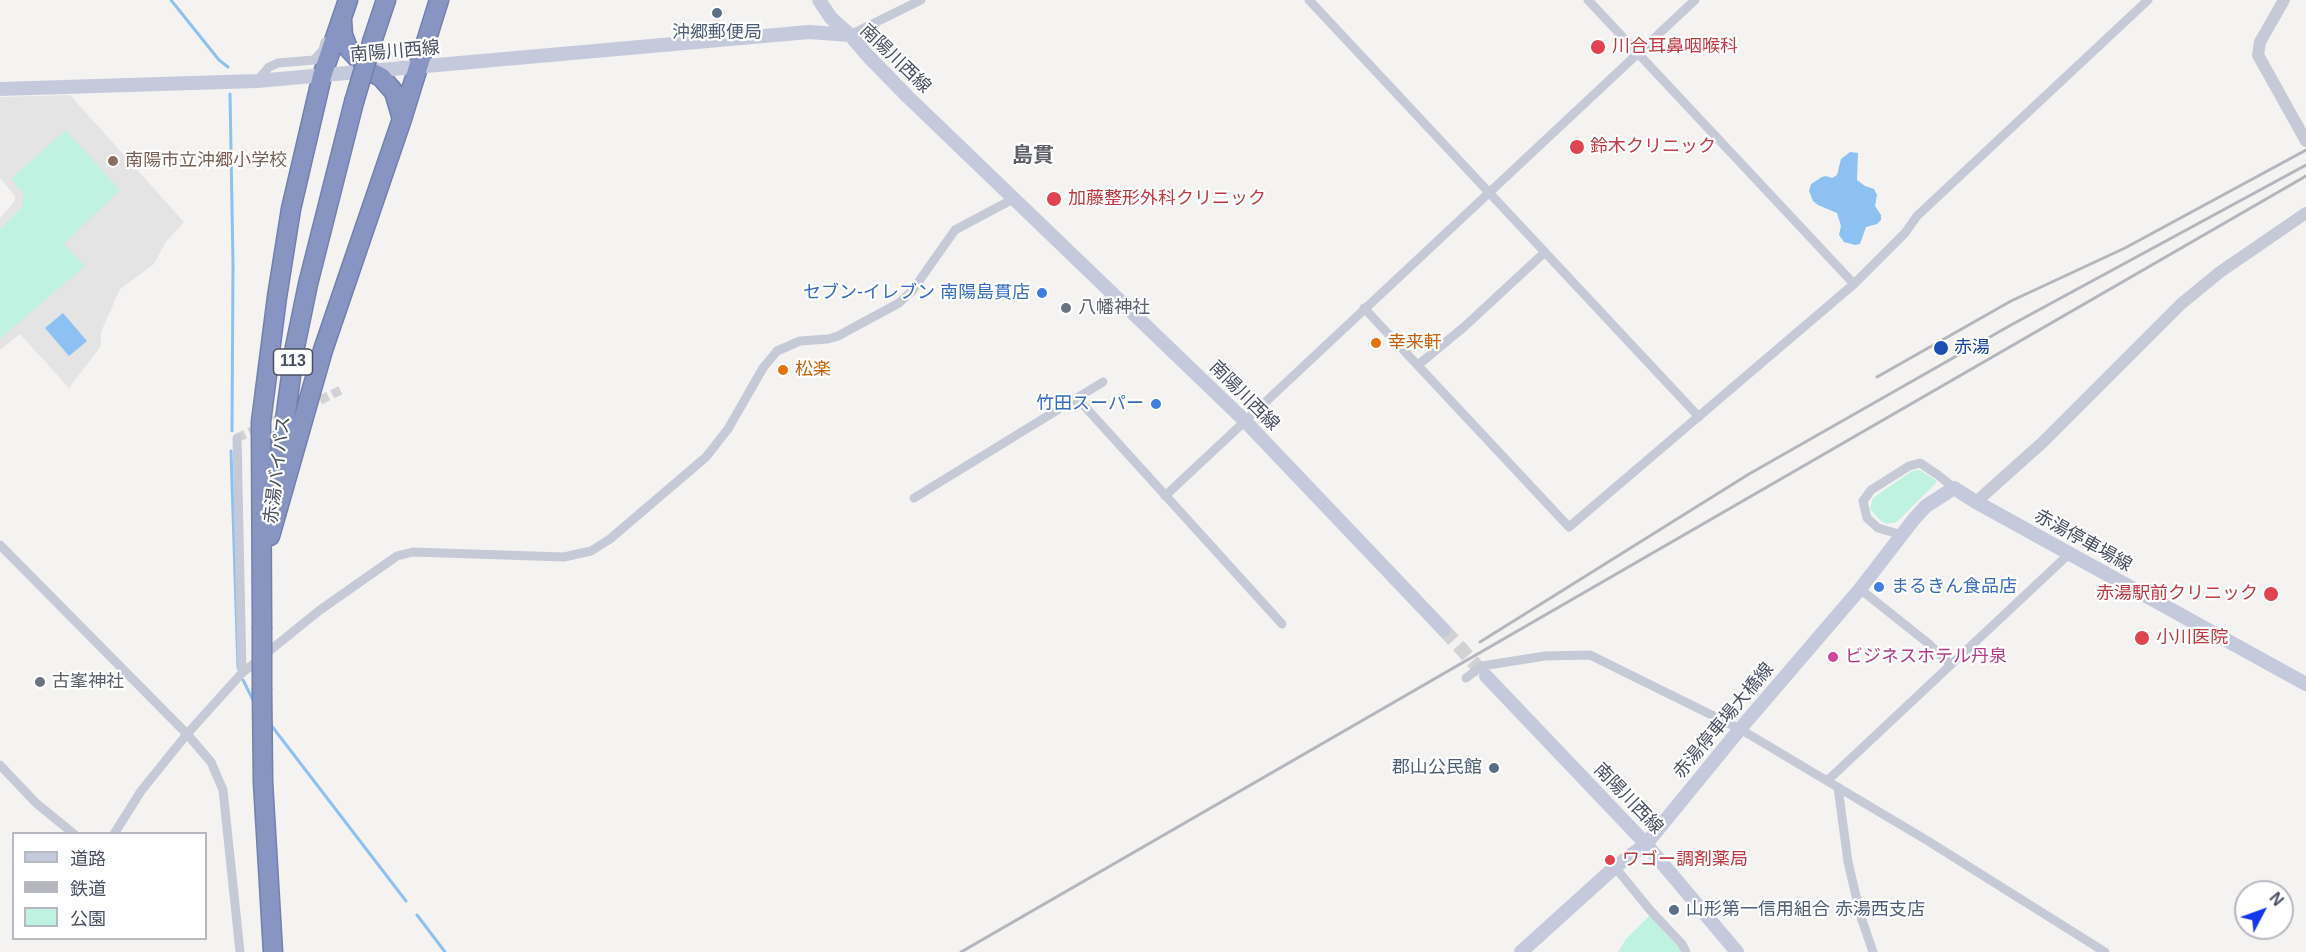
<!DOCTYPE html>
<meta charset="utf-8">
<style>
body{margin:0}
#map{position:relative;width:2306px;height:952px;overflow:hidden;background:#f4f3f2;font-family:Helvetica,"Noto Sans JP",sans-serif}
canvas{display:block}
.legend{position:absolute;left:12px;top:832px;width:195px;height:108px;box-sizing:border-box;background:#fff;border:2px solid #b6b9c0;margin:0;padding:8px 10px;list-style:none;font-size:18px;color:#494f61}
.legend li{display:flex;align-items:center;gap:12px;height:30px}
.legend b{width:30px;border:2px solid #b6b9c0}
.north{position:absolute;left:2234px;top:880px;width:60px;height:60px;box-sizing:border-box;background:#fff;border:2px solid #b6b9c0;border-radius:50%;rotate:49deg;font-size:16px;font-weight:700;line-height:24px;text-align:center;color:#494f61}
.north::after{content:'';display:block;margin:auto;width:21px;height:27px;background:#1237ef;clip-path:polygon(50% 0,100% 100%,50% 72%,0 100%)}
</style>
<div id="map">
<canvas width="2306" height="952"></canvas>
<ul class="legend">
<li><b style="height:8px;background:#c4c9db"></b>道路</li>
<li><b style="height:8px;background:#b4b5bd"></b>鉄道</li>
<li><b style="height:16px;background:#c0f2e1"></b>公園</li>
</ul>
<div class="north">N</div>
</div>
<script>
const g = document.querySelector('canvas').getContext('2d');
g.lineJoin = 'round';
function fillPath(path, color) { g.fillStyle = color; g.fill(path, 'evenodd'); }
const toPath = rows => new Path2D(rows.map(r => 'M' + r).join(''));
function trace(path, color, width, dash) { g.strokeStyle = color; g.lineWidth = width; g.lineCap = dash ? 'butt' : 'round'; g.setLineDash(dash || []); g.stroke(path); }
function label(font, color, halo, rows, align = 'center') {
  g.font = font + ' Helvetica,"Noto Sans JP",sans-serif'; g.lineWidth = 4.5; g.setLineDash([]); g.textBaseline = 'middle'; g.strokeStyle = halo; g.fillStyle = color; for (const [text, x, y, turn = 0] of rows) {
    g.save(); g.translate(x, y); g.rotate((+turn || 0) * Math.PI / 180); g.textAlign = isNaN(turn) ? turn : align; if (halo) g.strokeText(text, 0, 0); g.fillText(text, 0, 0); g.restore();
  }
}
fillPath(toPath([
 [70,95,184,222,165,243,154,264,120,289,101,332,101,346,69,388,20,334,0,350,0,218,15,201,15,196,0,178,0,97]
]), '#e5e4e4');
fillPath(toPath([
 [66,130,120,190,64,244,85,266,0,339,0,230,23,206,23,192,11,179],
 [1920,470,1937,481,1935,484,1897,522,1887,524,1881,521,1870,509,1873,498,1912,471],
 [1650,915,1680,949,1682,952,1618,952,1626,939]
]), '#c0f2e1');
fillPath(toPath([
 [1850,152,1858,153,1857,180,1865,186,1874,189,1877,195,1875,206,1881,215,1881,220,1877,224,1866,227,1860,244,1855,245,1844,242,1839,235,1841,226,1837,213,1818,205,1813,201,1809,191,1811,184,1822,177,1826,176,1832,178,1837,175,1841,159],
 [63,313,87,341,69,356,45,328]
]), '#8cc1f1');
trace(toPath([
 [171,0,219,60,228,67],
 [230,94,233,264,232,431],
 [231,451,238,668],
 [243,680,253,700],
 [271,725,406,901],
 [417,915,445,952]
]), '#8cc1f1', 3);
trace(toPath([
 [308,406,343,389],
 [237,438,287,415]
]), '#d2d2d5', 9, [9, 4.5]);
trace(toPath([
 [1444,630,1486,676]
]), '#d2d2d5', 14, [14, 7]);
const motorway = toPath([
 [342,20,343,35,348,48,369,71,381,77,394,92,402,119],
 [373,39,386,0],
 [276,485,295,347,308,284,354,102],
 [270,536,323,350,402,119,439,0],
 [262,627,261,422,277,297,291,209,322,76,348,0],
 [262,690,263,782,273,952]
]);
trace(motorway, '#7380ae', 21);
trace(toPath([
 [1309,0,1699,417],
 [1588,0,1854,284],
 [850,35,921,0],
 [257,81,269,67,278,63,314,60,323,50,325,42],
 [1364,308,1569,527,1854,284,1905,233,1917,216,2148,0],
 [1418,365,1464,327,1545,252],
 [1078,399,1282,624],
 [237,438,242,673],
 [1165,496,1695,0],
 [914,498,1103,382],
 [1902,535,1878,528,1867,518,1863,501,1871,490,1909,466,1920,463,1938,475,1954,488],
 [0,545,187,734,211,762,223,790,240,952],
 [1860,589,1929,644,1950,664],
 [1466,678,1482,666,1545,656,1590,655,1740,729,1928,841,2105,952],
 [0,765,36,803,74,834],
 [1828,780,2069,554],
 [1838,787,1848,862,1861,917,1873,952],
 [114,834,141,791,187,734,242,673,320,610,397,556,413,552,564,557,591,551,610,539,706,457,728,429,763,368,777,351,800,341,828,339,838,336,899,303,912,291,955,230,1015,198],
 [1615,867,1650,910,1682,944,1686,952]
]), '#c6cad7', 9);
trace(toPath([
 [2284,0,2260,42,2258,55,2306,141],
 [1976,502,2043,442,2181,304,2220,272,2306,213]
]), '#c6cad7', 12);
trace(toPath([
 [819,0,831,18,850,35,867,55,907,96,1244,420,1444,630],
 [0,89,257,81,809,32,850,35],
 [1486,676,1646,844,1737,952],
 [1521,952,1615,867,1646,844,1740,729,1860,589,1914,519,1926,506,1954,488,1976,502,2306,684]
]), '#c4c9db', 14);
trace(motorway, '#8895c2', 18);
trace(toPath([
 [1877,377,2011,301,2125,248,2306,150],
 [1480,642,1749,474,2011,325,2306,165],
 [961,952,2306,176]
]), '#b4b5bd', 3);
const motorwayBridge = toPath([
 [354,102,373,39],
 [262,627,262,690]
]);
trace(motorwayBridge, '#7380ae', 21, []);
trace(motorwayBridge, '#8895c2', 18);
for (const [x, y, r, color] of [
 [717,13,6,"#5c6f8a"],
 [1598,47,8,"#e0444e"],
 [1577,147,8,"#e0444e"],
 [113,161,6,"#8d6e63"],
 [1054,199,8,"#e0444e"],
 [1042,293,6,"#3f7fe0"],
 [1066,308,6,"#6b7280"],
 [1376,343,6,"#e8710a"],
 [1941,348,8,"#1a4fb4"],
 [783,370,6,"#e8710a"],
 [1156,404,6,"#3f7fe0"],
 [1879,587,6,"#3f7fe0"],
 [2271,594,8,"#e0444e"],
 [2142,638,8,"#e0444e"],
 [1833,657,6,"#d1479c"],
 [40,682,6,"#6b7280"],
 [1494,768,6,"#5c6f8a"],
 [1610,860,6,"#e0444e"],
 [1674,910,6,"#5c6f8a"]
]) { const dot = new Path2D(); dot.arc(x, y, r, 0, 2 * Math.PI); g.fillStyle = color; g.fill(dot); trace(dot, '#fff', 2); }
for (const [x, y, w] of [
 [293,362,39]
]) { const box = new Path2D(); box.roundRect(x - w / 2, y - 13, w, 26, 4.5); g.fillStyle = '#fff'; g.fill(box); trace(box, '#494f61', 1.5); }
label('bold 16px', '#494f61', null, [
 ["113",293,362]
]);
label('18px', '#4e5e75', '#fff', [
 ["沖郷郵便局",717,33],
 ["郡山公民館",1482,768,"right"],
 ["山形第一信用組合 赤湯西支店",1686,910,"left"]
]);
label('18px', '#be3a42', '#fff', [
 ["川合耳鼻咽喉科",1612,47],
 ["鈴木クリニック",1590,147],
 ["加藤整形外科クリニック",1068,199],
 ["赤湯駅前クリニック",2258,594,"right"],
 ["小川医院",2156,638],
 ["ワゴー調剤薬局",1622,860]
], 'left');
label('18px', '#494f61', '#fff', [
 ["南陽川西線",395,52,-5],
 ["南陽川西線",895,59,44],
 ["南陽川西線",1244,396,45],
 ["赤湯バイパス",278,470,-83],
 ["赤湯停車場線",2083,541,29],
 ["赤湯停車場大橋線",1724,721,-50],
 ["南陽川西線",1628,799,46]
]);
label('18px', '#785e54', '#fff', [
 ["南陽市立沖郷小学校",125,161]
], 'left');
label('18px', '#366cbe', '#fff', [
 ["セブン-イレブン 南陽島貫店",1030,293],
 ["竹田スーパー",1144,404],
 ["まるきん食品店",1891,587,"left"]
], 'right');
label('18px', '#5b616d', '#fff', [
 ["八幡神社",1078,308],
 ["古峯神社",52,682]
], 'left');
label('18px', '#c56008', '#fff', [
 ["幸来軒",1388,343],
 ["松楽",795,370]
], 'left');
label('18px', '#164399', '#fff', [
 ["赤湯",1954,348]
], 'left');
label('18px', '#b23c85', '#fff', [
 ["ビジネスホテル丹泉",1845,657]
], 'left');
label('bold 21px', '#5e6068', '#fff', [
 ["島貫",1033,156]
]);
</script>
